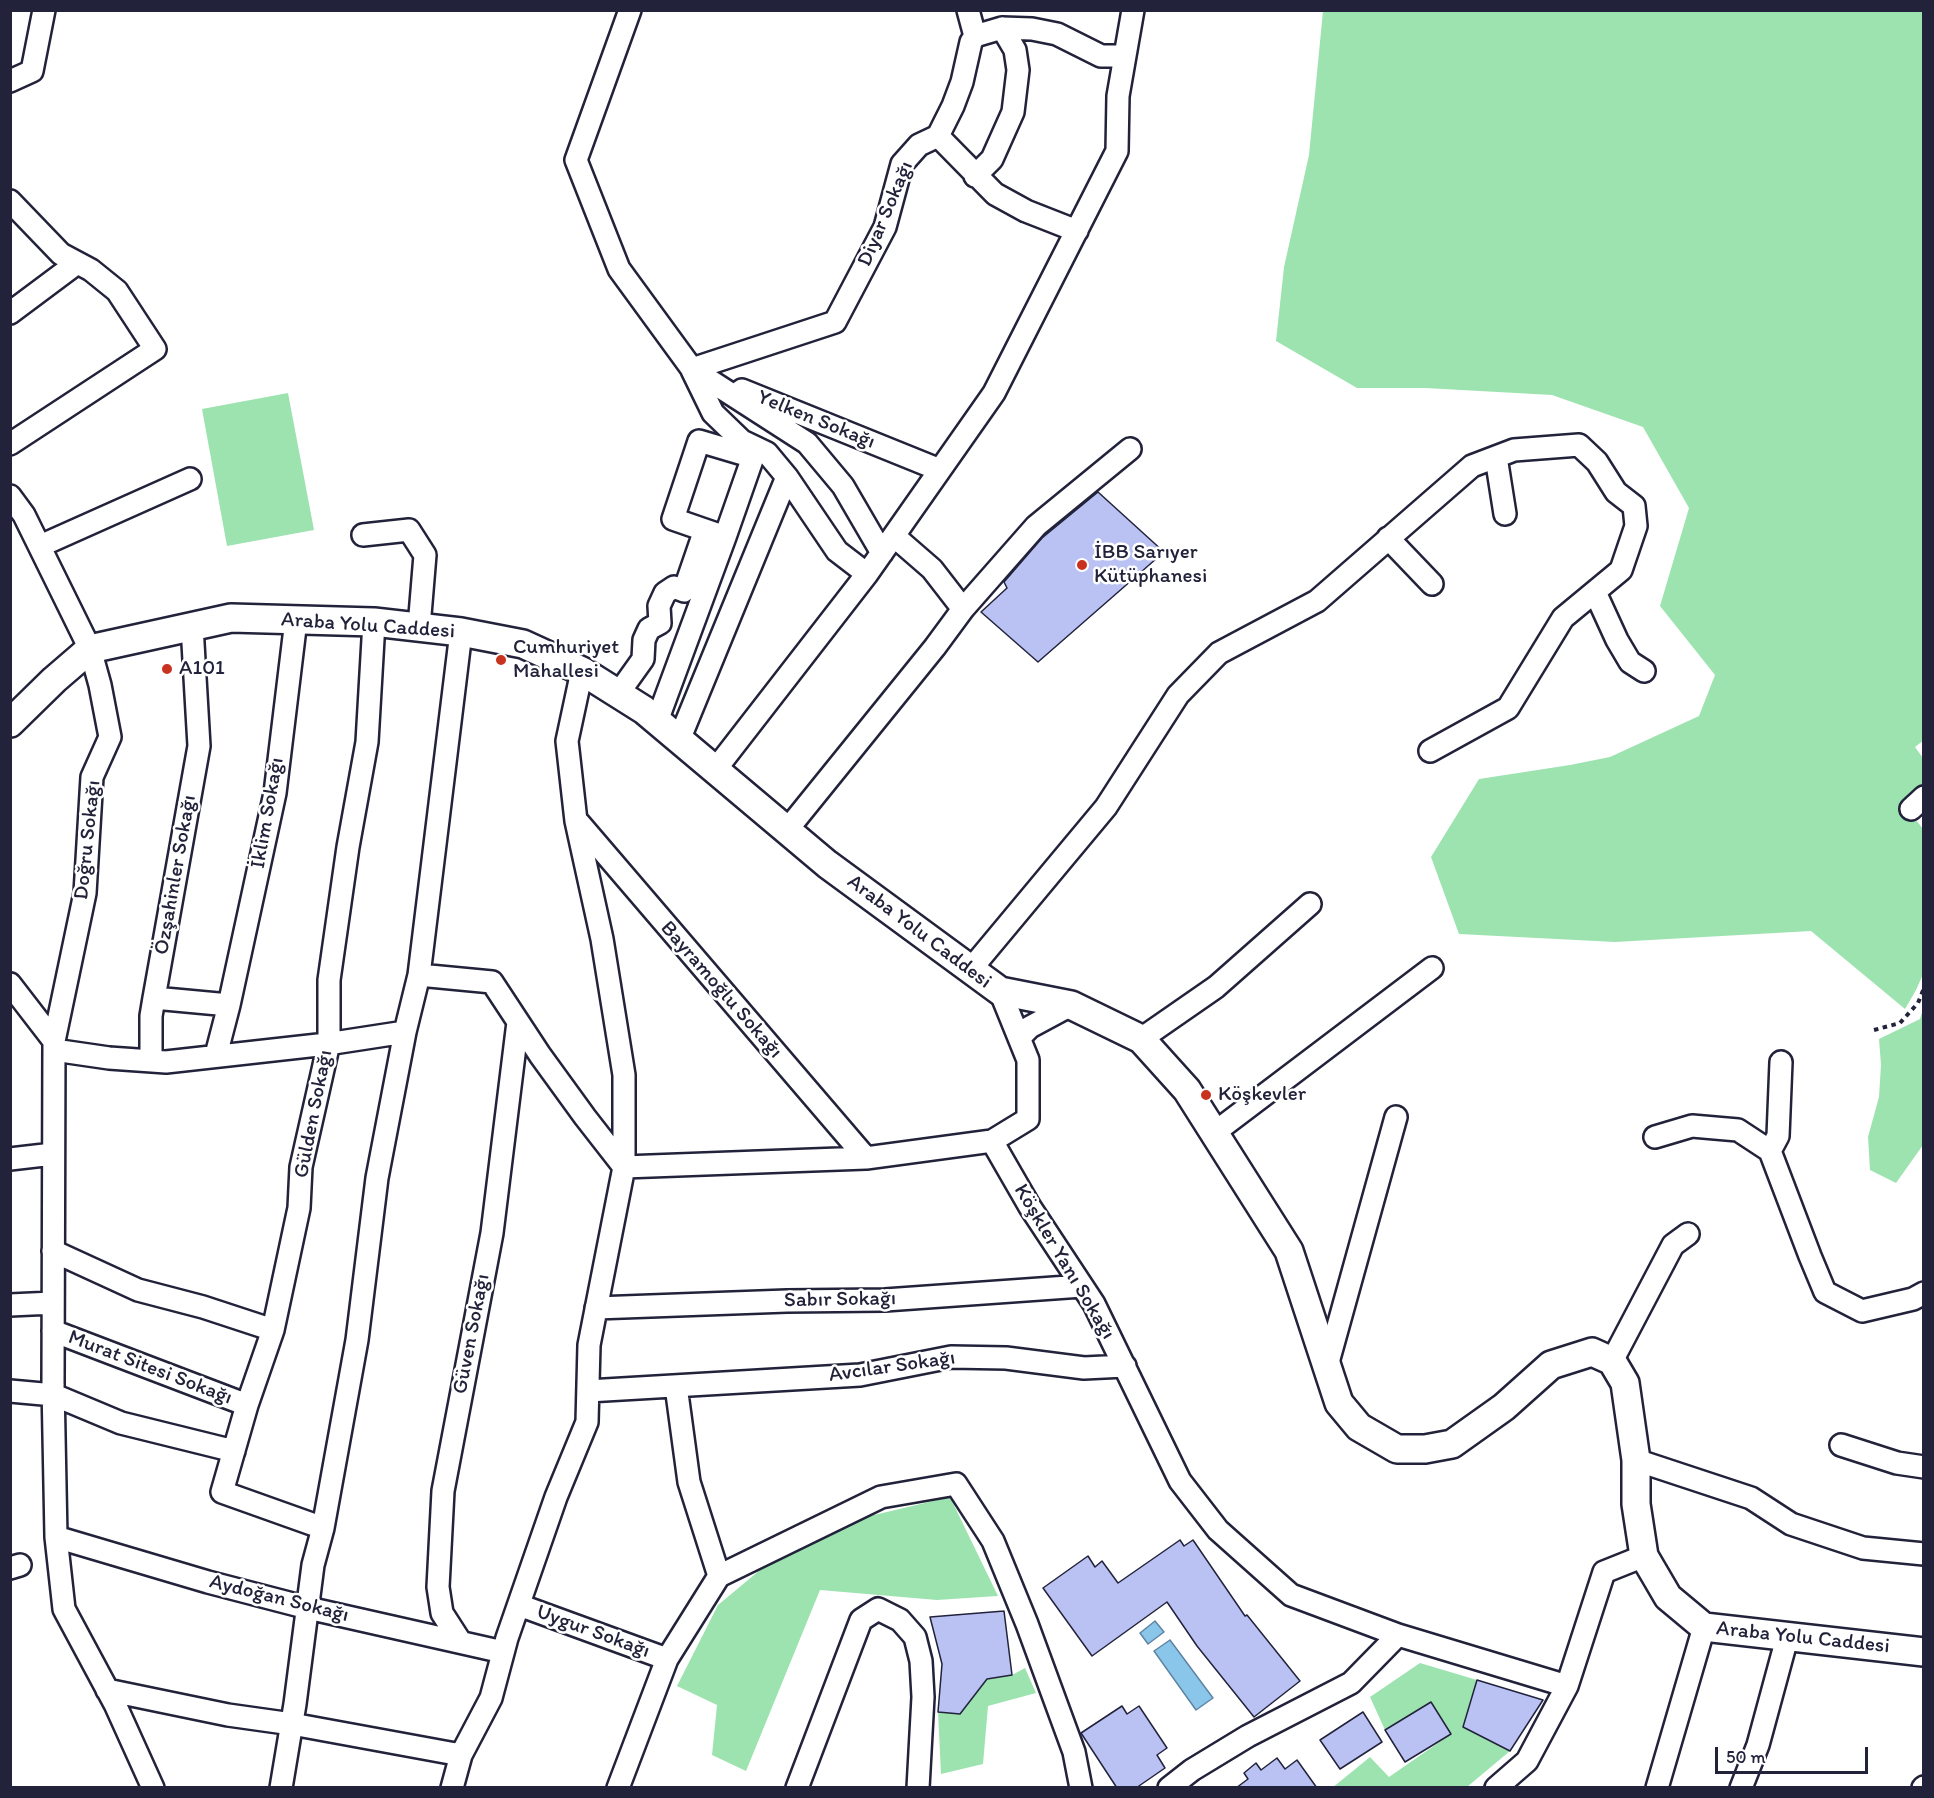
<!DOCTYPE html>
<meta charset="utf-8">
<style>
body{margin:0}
#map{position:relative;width:1934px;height:1798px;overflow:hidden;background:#fff;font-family:Itim,sans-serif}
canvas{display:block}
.frame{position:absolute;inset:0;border:12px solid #22223b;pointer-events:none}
.scale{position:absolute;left:1715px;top:1747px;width:153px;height:27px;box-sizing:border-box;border:3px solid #22223b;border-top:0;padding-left:8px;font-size:18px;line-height:21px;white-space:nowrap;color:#22223b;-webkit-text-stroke:4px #fff;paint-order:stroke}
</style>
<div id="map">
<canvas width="1934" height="1798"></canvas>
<div class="frame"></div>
<div class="scale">50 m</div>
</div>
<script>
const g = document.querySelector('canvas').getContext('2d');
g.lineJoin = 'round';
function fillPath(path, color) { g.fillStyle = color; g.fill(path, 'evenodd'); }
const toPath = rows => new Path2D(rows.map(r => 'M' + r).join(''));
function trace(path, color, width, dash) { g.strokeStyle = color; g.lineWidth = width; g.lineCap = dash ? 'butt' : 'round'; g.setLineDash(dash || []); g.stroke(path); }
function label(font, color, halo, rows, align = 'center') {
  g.font = font + ' Itim,sans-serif'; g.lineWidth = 5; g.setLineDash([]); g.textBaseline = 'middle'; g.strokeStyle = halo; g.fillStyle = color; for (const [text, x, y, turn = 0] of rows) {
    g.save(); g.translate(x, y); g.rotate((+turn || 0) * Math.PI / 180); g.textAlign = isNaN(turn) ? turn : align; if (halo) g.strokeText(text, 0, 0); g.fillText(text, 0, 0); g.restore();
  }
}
fillPath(toPath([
 [1323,11,1923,11,1924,740,1915,747,1923,758,1924,790,1906,807,1923,829,1924,972,1916,990,1905,1009,1811,931,1615,942,1459,934,1431,857,1479,779,1570,765,1610,757,1699,716,1715,675,1660,606,1689,508,1643,427,1552,395,1425,388,1357,388,1276,341,1284,267,1309,155],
 [288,393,314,530,227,546,202,409],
 [1923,1009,1923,1145,1896,1183,1870,1170,1868,1137,1879,1097,1881,1065,1879,1039,1920,1019],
 [950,1497,998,1596,937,1600,820,1590,746,1771,712,1755,717,1705,677,1686,718,1605,760,1570,853,1520],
 [1420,1663,1477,1680,1463,1727,1510,1751,1467,1787,1332,1788,1370,1757,1389,1777,1451,1734,1431,1702,1385,1730,1370,1697],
 [1025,1668,1036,1693,988,1706,983,1764,941,1774,938,1712,960,1714,987,1679,1012,1675]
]), '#9de3b0');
const water = toPath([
 [1155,1621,1164,1632,1148,1644,1140,1633,1155,1621],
 [1170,1640,1213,1698,1196,1710,1154,1651,1170,1640]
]);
fillPath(water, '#89c6e9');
trace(water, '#6084a3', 1.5);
const building = toPath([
 [1098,492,1164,552,1038,662,981,612,1007,588,1004,582,1042,538,1098,492],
 [1180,1540,1184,1546,1193,1540,1245,1616,1247,1615,1300,1681,1254,1717,1197,1646,1167,1602,1092,1656,1043,1588,1088,1556,1095,1567,1102,1561,1118,1583,1180,1540],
 [1004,1611,1012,1675,987,1679,960,1714,938,1712,942,1664,930,1617,1004,1611],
 [1477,1680,1543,1700,1510,1751,1463,1727,1477,1680],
 [1431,1702,1451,1734,1405,1762,1385,1730,1431,1702],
 [1122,1706,1127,1714,1139,1706,1167,1748,1157,1755,1165,1768,1136,1788,1117,1788,1081,1733,1122,1706],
 [1363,1712,1382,1742,1340,1769,1320,1740,1363,1712],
 [1277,1758,1285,1769,1297,1760,1317,1788,1236,1788,1248,1779,1244,1773,1256,1763,1261,1770,1277,1758]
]);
fillPath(building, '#b9c2f3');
trace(building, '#22223b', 1.5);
const minor = toPath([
 [630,10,576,160,619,269,692,369,807,443,843,486,882,553],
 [968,10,975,36],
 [10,81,32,71,44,10],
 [938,136,953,106,962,82,971,42,975,36,1002,28,1032,29,1057,34,1101,56,1125,56],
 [975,176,992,159,1013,112,1018,70,1015,50,1002,28],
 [10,201,61,254,91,270,117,291,155,349,10,444],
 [10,313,77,263],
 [692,369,835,322,885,227,902,164,919,145,938,136,995,194,1026,211,1077,231],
 [692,370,713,413,742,441,767,453,787,477,837,551,867,574],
 [742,390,940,470],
 [1496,457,1505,514],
 [10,496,24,515,90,649,100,685,110,737,92,777,85,893,54,1041],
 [363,535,409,530,425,555,419,627],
 [894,536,932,569,963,609],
 [1388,538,1432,584],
 [40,546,190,479],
 [1595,592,1617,640,1630,662,1644,671],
 [192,626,199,746,154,998,229,1005,216,1055],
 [618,694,643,659,644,640,649,629,660,623,659,606,665,593,674,587,684,591,705,530],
 [657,721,725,537,753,457,699,441,673,519,725,537],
 [679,740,787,477],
 [715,770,867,574,994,393,1117,151,1118,96,1133,10],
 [1911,809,1924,797],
 [579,823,866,1158],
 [787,830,935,647,963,609,1036,526,1130,449],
 [971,969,1106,807,1178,695,1219,653,1317,601,1472,466,1514,450,1579,445,1597,462,1616,492,1634,506,1636,526,1621,570,1563,618,1508,708,1430,751],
 [419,975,492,982,540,1055,585,1117,624,1167,866,1158,992,1141,1028,1119,1028,1060,1000,991],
 [10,984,54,1041,53,1385,56,1537,64,1609,115,1704,153,1788],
 [229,1005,275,793,296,620],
 [1019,1038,1030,1027,1071,1005],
 [1141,1039,1216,987,1310,904],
 [54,1050,109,1058,166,1062,327,1044,405,1032],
 [151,1061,151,1016,154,998],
 [1214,1133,1432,968],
 [1655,1137,1692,1126,1738,1130,1770,1151,1810,1256,1825,1292,1862,1311,1913,1299,1924,1293],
 [992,1141,1030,1207,1094,1304,1180,1481,1218,1530,1291,1595,1398,1635,1567,1686],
 [1770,1151,1778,1136,1781,1062],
 [10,1159,53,1154],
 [53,1251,138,1290,203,1307,273,1330],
 [10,1305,53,1303],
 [596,1308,787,1301,885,1300,1082,1286],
 [53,1331,247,1405],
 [1612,1361,1673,1245,1688,1234],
 [1327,1366,1396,1117],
 [676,1386,689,1482,719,1576],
 [10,1391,54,1395,121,1423,234,1451],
 [588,1391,860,1375,951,1357,1006,1358,1084,1368,1125,1366],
 [1841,1445,1897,1463,1924,1467],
 [1636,1460,1751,1498,1791,1524,1863,1548,1924,1554],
 [323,1528,222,1492,247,1405,273,1330,299,1208,301,1167,329,1043,329,980,348,847,367,742,374,622],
 [56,1537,208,1582,308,1608,503,1652],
 [10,1568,20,1565],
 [519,1605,667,1659],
 [460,1641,442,1613,438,1587,443,1491,492,1233,518,1022],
 [107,1690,228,1715,292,1724,461,1755],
 [281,1788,295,1704,313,1565,323,1528,357,1340,377,1178,405,1032,419,975,461,632],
 [452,1788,461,1755,491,1698,507,1638,556,1497,587,1422,589,1345,624,1167,624,1075,602,939,576,821,567,741,582,671],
 [618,1788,667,1659,719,1576,881,1497,956,1484,993,1541,1027,1624,1074,1752,1081,1788],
 [797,1788,861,1620,878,1609,900,1620,915,1637,921,1661,923,1697,918,1788],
 [1169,1788,1192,1770,1248,1736,1351,1683,1398,1635],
 [1496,1788,1527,1761,1567,1686,1604,1572,1644,1556],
 [1657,1788,1704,1627],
 [1741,1788,1758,1745,1787,1638],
 [1923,1788,1924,1787]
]);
const tertiary = toPath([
 [10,723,54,680,90,649,231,618,374,622,461,632,523,644,582,671,644,710,827,864,1000,991,1071,1005,1141,1039,1187,1090,1289,1251,1339,1403,1359,1427,1397,1449,1425,1449,1452,1444,1504,1407,1551,1365,1592,1352,1612,1361,1625,1383,1636,1460,1636,1504,1644,1556,1668,1597,1704,1627,1924,1652]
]);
trace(minor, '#22223b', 26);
trace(tertiary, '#22223b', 32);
trace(toPath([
 [1874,1030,1900,1023,1918,1003,1924,988]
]), '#22223b', 4, [4.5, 4.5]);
trace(minor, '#fff', 21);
trace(tertiary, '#fff', 27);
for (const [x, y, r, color] of [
 [1082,565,6,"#c8321e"],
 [501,660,6,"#c8321e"],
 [167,669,6,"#c8321e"],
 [1206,1095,6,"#c8321e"]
]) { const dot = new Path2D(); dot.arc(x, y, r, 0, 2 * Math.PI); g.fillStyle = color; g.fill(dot); trace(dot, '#fff', 2); }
label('21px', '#22223b', '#fff', [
 ["Diyar Sokağı",886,214,-67],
 ["Yelken Sokağı",816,420,22],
 ["Araba Yolu Caddesi",368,626,4],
 ["İklim Sokağı",268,813,-80],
 ["Doğru Sokağı",88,840,-84],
 ["Özşahinler Sokağı",176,875,-80],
 ["Araba Yolu Caddesi",919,932,37],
 ["Bayramoğlu Sokağı",721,990,49],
 ["Gülden Sokağı",314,1114,-79],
 ["Köşkler Yanı Sokağı",1064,1262,59],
 ["Sabır Sokağı",840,1300,-1],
 ["Güven Sokağı",472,1334,-79],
 ["Avcılar Sokağı",892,1367,-8],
 ["Murat Sitesi Sokağı",150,1368,21],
 ["Aydoğan Sokağı",279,1599,14],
 ["Uygur Sokağı",593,1632,20],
 ["Araba Yolu Caddesi",1803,1638,6]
]);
label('21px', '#22223b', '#fff', [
 ["İBB Sarıyer",1094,553],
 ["Kütüphanesi",1094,577],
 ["Cumhuriyet",513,648],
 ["Mahallesi",513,672],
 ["A101",179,669],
 ["Köşkevler",1218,1095]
], 'left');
</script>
